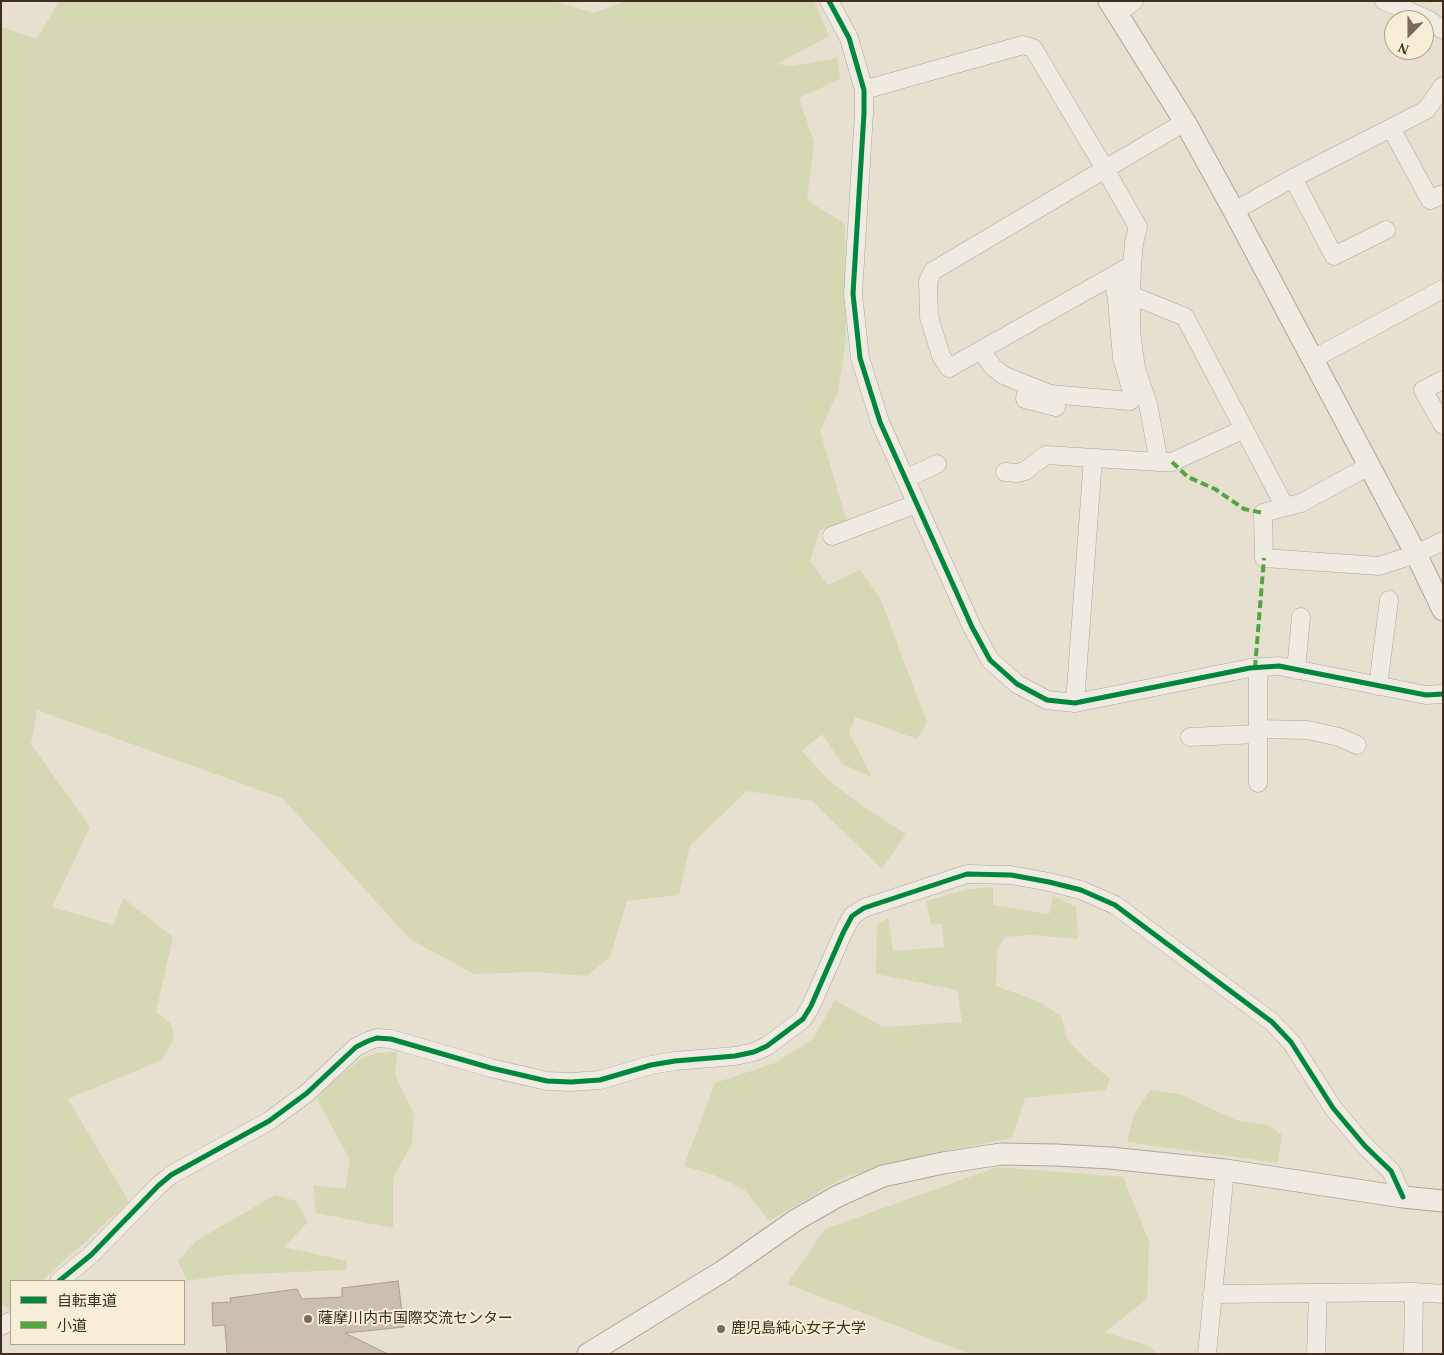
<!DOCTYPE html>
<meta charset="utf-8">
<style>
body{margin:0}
#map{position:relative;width:1444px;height:1355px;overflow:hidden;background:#e7e0d1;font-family:"Times New Roman","Noto Sans JP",serif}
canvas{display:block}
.frame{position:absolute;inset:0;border:2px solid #3d2e20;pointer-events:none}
.legend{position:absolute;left:10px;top:1280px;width:175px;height:65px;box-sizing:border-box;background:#f7eed8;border:1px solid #ada18e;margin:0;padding:6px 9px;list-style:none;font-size:15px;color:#3d2e20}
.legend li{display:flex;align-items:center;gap:10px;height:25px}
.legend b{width:25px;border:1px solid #ada18e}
.north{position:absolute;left:1384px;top:10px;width:50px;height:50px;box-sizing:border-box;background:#f7eed8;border:1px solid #ada18e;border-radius:50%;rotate:202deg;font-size:14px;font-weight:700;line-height:20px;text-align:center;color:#3d2e20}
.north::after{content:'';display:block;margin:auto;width:18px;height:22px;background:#786c5e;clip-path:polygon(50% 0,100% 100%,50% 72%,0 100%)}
</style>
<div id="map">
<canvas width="1444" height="1355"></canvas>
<div class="frame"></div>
<ul class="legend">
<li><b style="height:6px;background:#00873e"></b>自転車道</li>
<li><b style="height:6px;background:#54a441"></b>小道</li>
</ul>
<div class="north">N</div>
</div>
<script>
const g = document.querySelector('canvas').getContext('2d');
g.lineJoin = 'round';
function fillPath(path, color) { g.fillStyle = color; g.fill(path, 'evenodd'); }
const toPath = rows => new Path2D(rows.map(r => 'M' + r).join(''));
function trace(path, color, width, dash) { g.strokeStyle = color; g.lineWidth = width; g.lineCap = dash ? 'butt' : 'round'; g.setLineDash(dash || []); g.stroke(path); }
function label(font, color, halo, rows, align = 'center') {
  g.font = font + ' "Times New Roman","Noto Sans JP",serif'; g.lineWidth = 4; g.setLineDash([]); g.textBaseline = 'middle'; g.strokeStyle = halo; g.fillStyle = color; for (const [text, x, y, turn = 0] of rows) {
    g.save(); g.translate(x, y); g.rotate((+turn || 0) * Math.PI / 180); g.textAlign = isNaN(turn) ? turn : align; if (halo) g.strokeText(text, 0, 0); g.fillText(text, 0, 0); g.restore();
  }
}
fillPath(toPath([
 [59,1,552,1,595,13,624,1,814,1,829,36,777,64,792,66,837,58,840,79,799,98,814,142,807,200,845,224,846,339,838,391,820,431,847,522,820,530,810,561,828,585,860,570,880,598,927,723,917,739,855,717,849,733,872,777,842,764,822,734,802,751,828,780,870,811,906,834,882,869,812,801,747,791,690,845,679,895,627,901,610,957,587,976,535,972,474,974,410,939,282,798,37,710,31,744,90,827,52,907,114,925,123,898,173,937,156,1012,171,1024,174,1039,162,1060,68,1099,129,1202,42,1281,11,1281,11,1311,1,1303,1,27,37,39],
 [993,887,993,905,1049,914,1053,896,1076,907,1078,939,1030,935,1005,937,997,950,996,986,1040,1002,1061,1016,1067,1039,1083,1056,1110,1079,1106,1090,1025,1098,1012,1138,929,1154,845,1177,769,1221,745,1190,714,1175,684,1166,715,1083,775,1063,813,1039,835,1000,883,1027,962,1022,957,990,876,974,877,924,888,918,893,951,944,947,942,924,931,925,926,901,969,889],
 [397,1052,395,1075,414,1114,412,1143,393,1178,393,1228,316,1213,313,1185,345,1189,350,1160,317,1099,324,1088,361,1059,377,1053],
 [1150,1090,1180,1094,1236,1120,1270,1126,1282,1135,1278,1163,1127,1142,1134,1114],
 [997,1167,1123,1177,1149,1241,1147,1299,1105,1332,1149,1346,1157,1354,970,1354,787,1284,825,1229],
 [275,1195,296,1201,308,1222,284,1247,347,1261,346,1270,224,1275,187,1281,178,1261,196,1241]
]), '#d6d7b3');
const building = toPath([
 [398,1281,404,1327,345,1333,388,1354,227,1354,225,1325,213,1326,212,1303,231,1302,230,1298,297,1289,302,1299,342,1297,342,1288,398,1281]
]);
fillPath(building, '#cbbfb2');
trace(building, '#a89c90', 1);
const minor = toPath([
 [829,1,849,38,864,90,864,113,853,294,860,358,880,422,972,627,990,660,1017,684,1047,700,1075,703,1250,668,1279,666,1426,695,1443,694],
 [1384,1,1402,8,1429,20,1443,30],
 [1118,13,1134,1],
 [864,90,1023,45,1033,48,1105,169,1138,227,1134,243,1132,265,949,368,941,356,929,317,928,281,933,271,1105,169,1185,122],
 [1391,128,1430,200,1443,194],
 [1293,178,1334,256,1386,230],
 [1234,211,1293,178,1426,110,1443,86],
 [1132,265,1131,295,1185,317,1285,507,1301,503,1369,466],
 [1131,295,1131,331,1136,369,1148,404,1159,462,1172,462,1244,429],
 [981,351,993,367,1003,375,1050,394,1130,401,1132,392,1122,358,1117,300,1113,276],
 [1313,359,1443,289],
 [1443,380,1423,390,1443,425],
 [1028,385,1025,399,1056,407],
 [1005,472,1017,473,1025,471,1046,455,1159,462],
 [905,479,937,464],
 [1285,507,1263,513,1264,558,1379,566,1416,554,1443,541],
 [832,536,916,504],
 [1296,670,1301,617],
 [1378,686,1389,600],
 [1075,703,1093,458],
 [1258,729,1308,730,1339,737,1357,745],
 [1190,737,1258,734],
 [1258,783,1258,668],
 [59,1281,91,1255,158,1186,171,1175,269,1121,307,1093,356,1047,368,1041,377,1038,391,1039,491,1068,547,1081,571,1082,600,1080,651,1065,675,1061,735,1056,754,1052,767,1046,803,1019,811,1006,843,933,852,916,864,908,967,874,1011,875,1049,882,1081,890,1115,905,1272,1022,1291,1042,1333,1108,1365,1146,1391,1171,1403,1197],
 [1212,1294,1414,1292,1443,1294],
 [1,1326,11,1321],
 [1207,1354,1225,1170],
 [1316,1354,1318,1293],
 [1413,1354,1414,1292]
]);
const tertiary = toPath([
 [1109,1,1185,122,1234,211,1416,554,1443,610],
 [588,1354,723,1271,796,1220,838,1196,883,1176,943,1163,1001,1154,1056,1155,1110,1158,1225,1170,1403,1197,1443,1201]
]);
trace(minor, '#ada599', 19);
trace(tertiary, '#ada599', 23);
trace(minor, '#efebe3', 18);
trace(tertiary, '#efebe3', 21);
trace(toPath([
 [1172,462,1188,477,1215,489,1244,509,1263,513],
 [1255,668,1264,558]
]), '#54a441', 4, [8, 4]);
trace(toPath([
 [829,1,849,38,864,90,864,113,853,294,860,358,880,422,972,627,990,660,1017,684,1047,700,1075,703,1250,668,1279,666,1426,695,1443,694],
 [59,1281,91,1255,158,1186,171,1175,269,1121,307,1093,356,1047,368,1041,377,1038,391,1039,491,1068,547,1081,571,1082,600,1080,651,1065,675,1061,735,1056,754,1052,767,1046,803,1019,811,1006,843,933,852,916,864,908,967,874,1011,875,1049,882,1081,890,1115,905,1272,1022,1291,1042,1333,1108,1365,1146,1391,1171,1403,1197]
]), '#00873e', 5);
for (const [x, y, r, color] of [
 [308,1319,5,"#786c5e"],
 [721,1329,5,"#786c5e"]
]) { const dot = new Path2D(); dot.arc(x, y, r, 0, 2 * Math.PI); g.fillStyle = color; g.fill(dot); trace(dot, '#f7eed8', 2); }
label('15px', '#3d2e20', '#f7eed8', [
 ["薩摩川内市国際交流センター",318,1319],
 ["鹿児島純心女子大学",731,1329]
], 'left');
</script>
